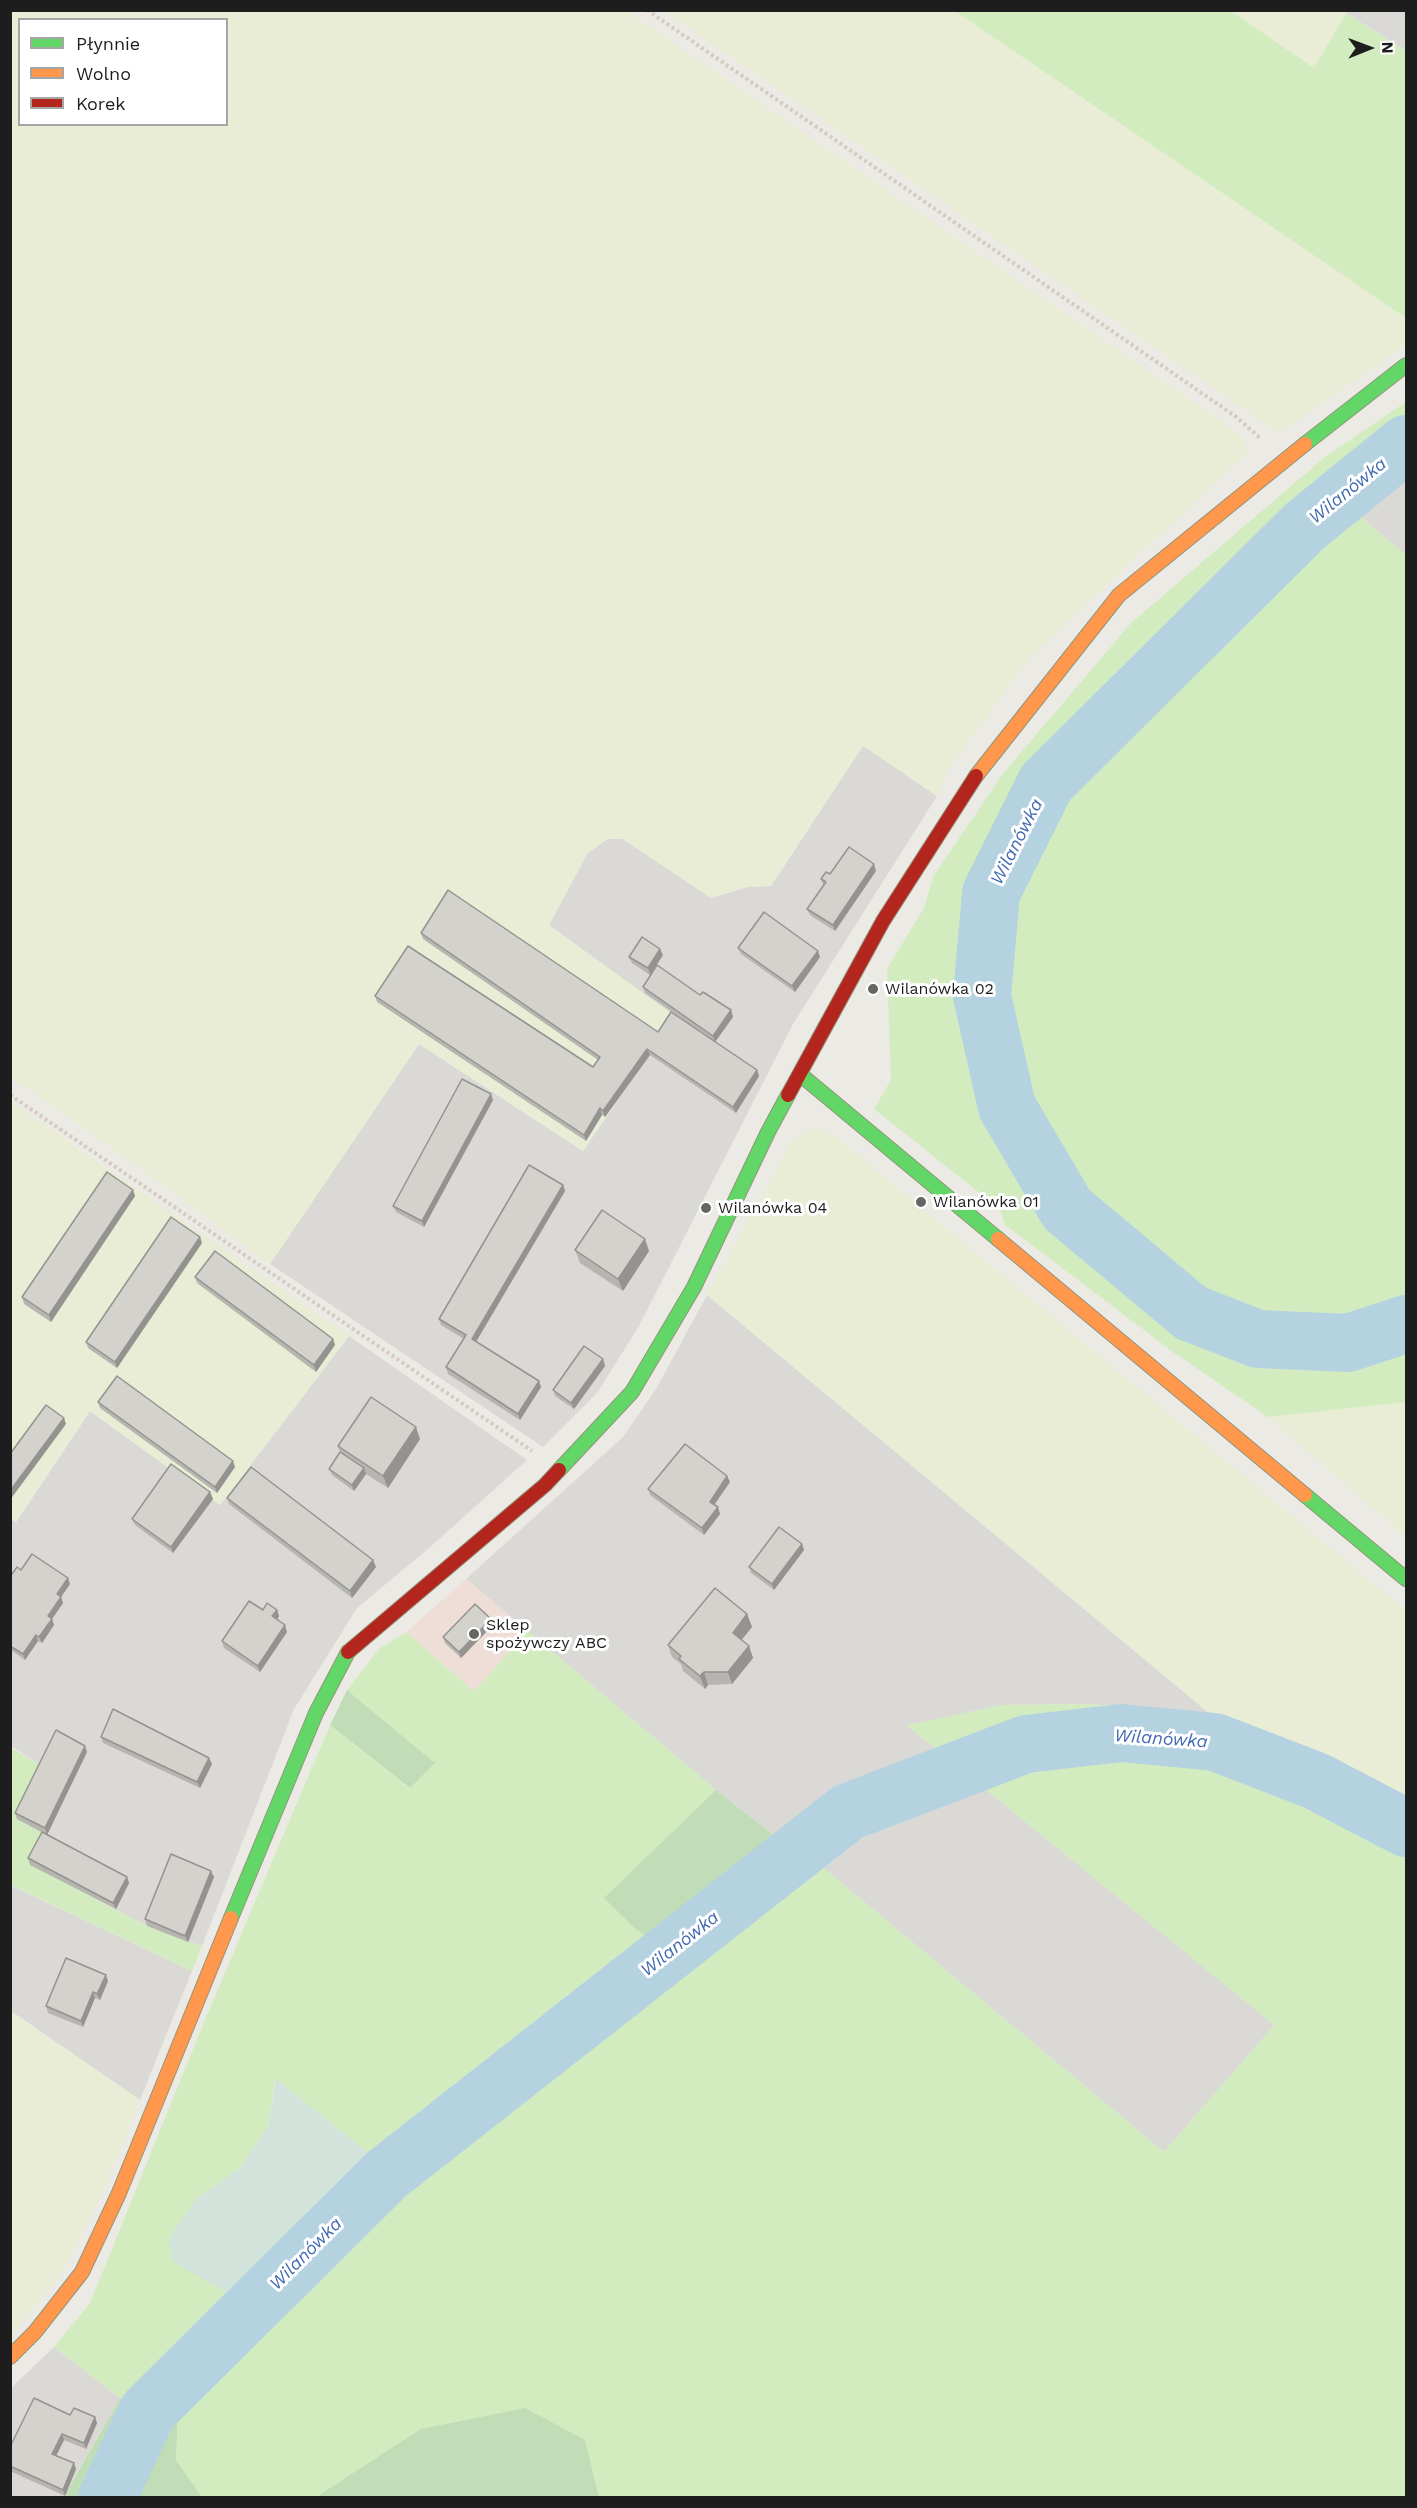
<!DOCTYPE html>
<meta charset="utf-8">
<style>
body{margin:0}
#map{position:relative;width:1417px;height:2508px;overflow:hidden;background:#eceae4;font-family:"Work Sans",sans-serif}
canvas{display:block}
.frame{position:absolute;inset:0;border:12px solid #1d1d1d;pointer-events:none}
.legend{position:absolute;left:18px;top:18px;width:210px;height:108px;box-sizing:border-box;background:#fff;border:2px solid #a5a5a5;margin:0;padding:8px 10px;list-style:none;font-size:18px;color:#1d1d1d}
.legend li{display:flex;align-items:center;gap:12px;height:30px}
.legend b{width:30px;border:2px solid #a5a5a5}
.north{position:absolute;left:1339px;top:18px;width:60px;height:60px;-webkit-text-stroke:4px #fff;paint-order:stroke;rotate:89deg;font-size:16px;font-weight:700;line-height:24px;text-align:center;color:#1d1d1d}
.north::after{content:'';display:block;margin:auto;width:21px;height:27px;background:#1d1d1d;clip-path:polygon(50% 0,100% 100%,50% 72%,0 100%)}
</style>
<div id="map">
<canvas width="1417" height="2508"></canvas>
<div class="frame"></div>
<ul class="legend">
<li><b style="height:8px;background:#63d668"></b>Płynnie</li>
<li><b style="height:8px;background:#ff974d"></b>Wolno</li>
<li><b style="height:8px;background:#b3261e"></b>Korek</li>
</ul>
<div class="north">N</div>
</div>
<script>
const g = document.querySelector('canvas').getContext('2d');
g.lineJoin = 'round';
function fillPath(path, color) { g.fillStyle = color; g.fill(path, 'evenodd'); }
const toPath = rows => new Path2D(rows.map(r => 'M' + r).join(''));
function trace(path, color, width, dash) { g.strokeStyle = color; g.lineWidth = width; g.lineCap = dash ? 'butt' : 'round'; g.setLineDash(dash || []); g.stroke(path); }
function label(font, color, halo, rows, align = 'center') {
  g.font = font + ' "Work Sans",sans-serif'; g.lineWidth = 6; g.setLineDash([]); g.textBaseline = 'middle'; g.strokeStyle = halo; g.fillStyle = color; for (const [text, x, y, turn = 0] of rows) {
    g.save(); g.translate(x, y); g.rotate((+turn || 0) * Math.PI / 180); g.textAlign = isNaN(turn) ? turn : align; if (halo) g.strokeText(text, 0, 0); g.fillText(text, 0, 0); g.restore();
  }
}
fillPath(toPath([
 [1347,10,1406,11,1406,51,1346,13],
 [1406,463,1406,555,1352,510],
 [863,745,937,796,793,1024,639,1326,597,1393,543,1447,270,1264,419,1044,583,1151,660,1038,549,925,587,854,607,839,623,839,711,898,747,887,771,886],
 [707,1295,1221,1723,1155,1709,1088,1704,1002,1705,908,1726,1275,2025,1164,2152,820,1865,785,1844,716,1790,466,1579,623,1437,656,1389],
 [349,1336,527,1460,428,1549,357,1608,294,1709,202,1946,147,1926,30,1865,17,1819,43,1767,11,1746,10,1519,16,1522,90,1411,220,1505],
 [10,1885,192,1971,140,2100,11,2011],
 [54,2347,120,2398,63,2497,11,2498,11,2388]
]), '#dbd9d6');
fillPath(toPath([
 [466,1579,528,1631,474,1691,406,1632]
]), '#efded8');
fillPath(toPath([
 [11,11,627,11,1234,430,1242,438,1248,452,1029,658,948,770,937,796,863,746,771,886,747,887,711,898,623,839,607,839,587,854,549,925,675,1016,583,1151,419,1044,270,1264,87,1130,11,1077],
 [20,20,226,20,226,124,20,124],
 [664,11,955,11,1406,318,1406,345,1279,433],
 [1231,11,1347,11,1314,68],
 [10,1101,349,1336,220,1505,90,1411,16,1522,11,1519],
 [817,1129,830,1132,1406,1611,1406,1817,1369,1789,1300,1749,1221,1723,707,1295,791,1142,804,1132],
 [1406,1402,1406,1537,1268,1417],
 [10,2011,140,2100,95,2209,57,2279,10,2336]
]), '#eaedd6');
fillPath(toPath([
 [955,11,1231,11,1314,68,1346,13,1406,51,1406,318],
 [1406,402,1406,463,1352,510,1406,555,1406,1402,1268,1417,1173,1352,1005,1225,1000,1209,874,1109,891,1080,887,969,924,908,933,877,1002,775,1131,623,1325,457],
 [528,1631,716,1790,605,1898,634,1928,656,1943,785,1844,820,1865,1164,2152,1274,2025,907,1725,1002,1705,1088,1704,1155,1709,1221,1723,1300,1749,1369,1789,1406,1817,1406,2497,599,2497,585,2440,421,2430,316,2497,202,2497,176,2460,178,2408,207,2377,159,2425,122,2497,94,2497,138,2409,120,2398,54,2347,90,2303,204,2022,330,1725,409,1788,435,1763,347,1690,379,1649,406,1632,474,1691],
 [275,2080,372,2156,196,2199,240,2168,268,2127],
 [10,1747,43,1767,17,1819,47,1835,31,1865,147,1926,202,1946,192,1971,11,1885]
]), '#d2ecc0');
fillPath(toPath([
 [347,1690,435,1763,410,1788,330,1725],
 [716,1790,785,1844,656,1943,634,1928,604,1898],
 [120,2398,138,2409,94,2497,63,2498],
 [178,2408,176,2460,202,2497,122,2497,159,2425],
 [525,2408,585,2440,599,2497,316,2497,421,2429]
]), '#c0ddb7');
fillPath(toPath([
 [276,2079,372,2156,228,2293,172,2261,169,2238,196,2199,240,2168,268,2127]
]), '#d2e3db');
trace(toPath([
 [1406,444,1305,526,1046,783,991,893,982,996,1007,1107,1067,1209,1191,1313,1258,1339,1348,1343,1406,1324],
 [107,2498,148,2411,387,2174,848,1812,1026,1744,1121,1733,1215,1742,1316,1781,1406,1828]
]), '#b5d2e1', 58);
const fast = toPath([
 [1305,444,1406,365],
 [801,1075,998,1239],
 [559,1470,632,1392,694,1287,768,1132,788,1095],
 [1305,1495,1406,1579],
 [231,1918,316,1713,348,1652]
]);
const slow = toPath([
 [976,776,1119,595,1305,444],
 [998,1239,1305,1495],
 [10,2357,35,2332,82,2272,119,2193,231,1918]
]);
const jam = toPath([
 [788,1095,883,921,976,776],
 [348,1652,545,1485,559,1470]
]);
trace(fast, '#91957c', 16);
trace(slow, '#91957c', 16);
trace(jam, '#91957c', 16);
trace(toPath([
 [647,10,1235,416,1261,439],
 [10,1095,532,1451]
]), '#d7c9c4', 4, [3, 3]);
trace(fast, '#63d668', 14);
trace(slow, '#ff974d', 14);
trace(jam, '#b3261e', 14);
fillPath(toPath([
 [876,871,835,931,810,915,807,909,823,885,821,879,830,874],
 [421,933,658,1032,708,1037,645,993,643,987,700,995,731,1010,733,1017,715,1042,757,1070,759,1076,736,1113,650,1055,605,1117,602,1115,586,1141,377,1002,375,996,593,1067,598,1060,423,939],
 [738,948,820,957,795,992,741,954],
 [663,955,650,975,632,963,629,957],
 [493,1100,424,1227,396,1212,393,1206],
 [563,1185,565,1191,476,1342,541,1387,520,1420,448,1374,446,1367,464,1339,441,1325,439,1319],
 [133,1190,135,1196,51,1322,24,1304,22,1297],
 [202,1243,117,1368,88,1348,86,1342],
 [575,1250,649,1251,623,1291,580,1263],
 [195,1277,333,1339,335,1345,316,1372,197,1283],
 [603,1359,605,1366,574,1409,555,1396,553,1390],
 [98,1402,235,1467,217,1493,100,1408],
 [420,1439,388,1488,366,1474,354,1491,332,1475,329,1469,340,1452,338,1446],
 [727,1476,730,1482,714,1505,720,1514,704,1535,650,1495,648,1489],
 [210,1492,213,1499,173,1553,135,1525,132,1519],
 [227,1498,376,1567,352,1598,229,1504],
 [802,1544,804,1550,774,1590,751,1573,749,1567],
 [21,1570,70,1584,61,1597,63,1603,52,1619,54,1625,42,1643,38,1641,25,1660,11,1650,10,1577],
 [263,1610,277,1610,279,1616,277,1619,287,1632,260,1672,224,1648,222,1641],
 [747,1614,752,1627,742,1640,749,1646,753,1658,732,1684,708,1685,705,1689,683,1671,681,1664,672,1657,668,1645],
 [493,1625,461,1658,445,1643,443,1637],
 [101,1737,212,1764,200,1788,103,1743],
 [87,1752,47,1835,17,1819,15,1813],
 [28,1858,127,1877,129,1883,116,1909,30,1865],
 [214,1877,188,1942,147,1926,145,1919],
 [108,1981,100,2000,95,1998,83,2027,48,2013,46,2006],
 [70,2415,95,2417,97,2423,86,2449,64,2440,56,2456,76,2469,65,2496,10,2471,10,2447]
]), '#b6b5b0');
fillPath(toPath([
 [874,864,876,871,835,931,833,925],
 [660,949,663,955,650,975,648,968],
 [818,951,820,957,795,992,792,986],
 [731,1010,733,1017,715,1042,713,1036],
 [647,1049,650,1055,605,1117,603,1111],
 [757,1070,759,1076,736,1113,733,1107],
 [491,1094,493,1100,424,1227,422,1221],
 [600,1108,602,1115,586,1141,584,1135],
 [563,1185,565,1191,474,1345,472,1339],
 [133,1190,135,1196,51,1322,49,1315],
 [200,1237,202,1243,117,1368,115,1362],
 [645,1239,649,1251,623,1291,618,1279],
 [333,1339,335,1345,316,1372,314,1365],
 [603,1359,605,1366,574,1409,571,1403],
 [539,1381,541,1387,520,1420,518,1414],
 [64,1418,66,1424,10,1500,10,1491],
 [416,1427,420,1439,388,1488,383,1476],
 [233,1461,235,1467,217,1493,215,1487],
 [364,1468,366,1474,354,1491,352,1485],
 [727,1476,730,1482,712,1508,710,1502],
 [210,1492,213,1499,173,1553,171,1547],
 [718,1507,720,1514,704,1535,702,1528],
 [802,1544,804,1550,774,1590,772,1584],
 [373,1560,376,1567,352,1598,350,1591],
 [68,1578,70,1584,61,1597,63,1603,52,1619,54,1625,42,1643,39,1637,57,1594],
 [277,1610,279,1616,275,1623,272,1616],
 [747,1614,752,1627,737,1645,733,1633],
 [491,1619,493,1625,461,1658,459,1652],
 [285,1625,287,1632,260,1672,258,1666],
 [36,1635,38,1641,25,1660,23,1654],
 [749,1646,753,1658,732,1684,728,1672],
 [704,1672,708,1685,705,1689,700,1676],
 [85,1746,87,1752,47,1835,45,1828],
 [209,1758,212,1764,200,1788,197,1782],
 [211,1871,214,1877,188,1942,185,1936],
 [127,1877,129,1883,116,1909,113,1903],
 [106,1975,108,1981,100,2000,97,1994],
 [93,1992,95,1998,83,2027,81,2021],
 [95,2417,97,2423,86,2449,84,2443],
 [62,2434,64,2440,54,2460,52,2454],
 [74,2463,76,2469,65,2496,63,2490]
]), '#949390');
const building = toPath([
 [849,847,874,864,833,925,807,909,826,882,821,879,826,872,830,874,849,847],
 [448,890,658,1032,671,1012,757,1070,733,1107,647,1049,603,1111,600,1108,584,1135,375,996,408,946,593,1067,600,1057,421,933,448,890],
 [764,912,818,951,792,986,738,948,764,912],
 [642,937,660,949,648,968,629,957,642,937],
 [657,965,700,995,703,992,731,1010,713,1036,643,987,657,965],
 [462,1079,491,1094,422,1221,393,1206,462,1079],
 [529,1165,563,1185,472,1339,539,1381,518,1414,446,1367,466,1335,439,1319,529,1165],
 [107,1172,133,1190,49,1315,22,1297,107,1172],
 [602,1210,645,1239,618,1279,575,1250,602,1210],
 [171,1217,200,1237,115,1362,86,1342,171,1217],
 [215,1251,333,1339,314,1365,195,1277,215,1251],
 [584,1346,603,1359,571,1403,553,1390,584,1346],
 [117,1376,233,1461,215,1487,98,1402,117,1376],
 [371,1397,416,1427,383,1476,338,1446,371,1397],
 [46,1405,64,1418,10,1491,10,1454,46,1405],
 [685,1444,727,1476,710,1502,718,1507,702,1528,648,1489,685,1444],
 [340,1452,364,1468,352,1485,329,1469,340,1452],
 [171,1464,210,1492,171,1547,132,1519,171,1464],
 [251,1467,373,1560,350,1591,227,1498,251,1467],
 [779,1527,802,1544,772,1584,749,1567,779,1527],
 [32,1554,68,1578,57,1594,61,1597,48,1616,52,1619,39,1637,36,1635,23,1654,10,1646,10,1577,17,1567,21,1570,32,1554],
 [715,1588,747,1614,733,1633,749,1646,728,1672,704,1672,700,1676,679,1659,681,1656,668,1645,715,1588],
 [249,1601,263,1610,267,1603,277,1610,272,1616,285,1625,258,1666,222,1641,249,1601],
 [475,1604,491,1619,459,1652,443,1637,475,1604],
 [113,1709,209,1758,197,1782,101,1737,113,1709],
 [56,1730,85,1746,45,1828,15,1813,56,1730],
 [42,1832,127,1877,113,1903,28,1858,42,1832],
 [171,1854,211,1871,185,1936,145,1919,171,1854],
 [66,1958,106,1975,97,1994,93,1992,81,2021,46,2006,66,1958],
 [34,2398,70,2415,74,2408,95,2417,84,2443,62,2434,52,2454,74,2463,63,2490,10,2466,10,2447,34,2398]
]);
fillPath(building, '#d4d2cd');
trace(building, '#949390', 1.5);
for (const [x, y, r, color] of [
 [873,989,6,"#656563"],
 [921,1202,6,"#656563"],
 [706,1208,6,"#656563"],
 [474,1634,6,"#656563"]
]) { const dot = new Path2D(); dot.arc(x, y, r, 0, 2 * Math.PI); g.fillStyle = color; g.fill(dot); trace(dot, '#fff', 2); }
label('16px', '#1d1d1d', '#fff', [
 ["Wilanówka 02",885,989],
 ["Wilanówka 01",933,1202],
 ["Wilanówka 04",718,1208],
 ["Sklep",486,1625],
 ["spożywczy ABC",486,1643]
], 'left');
label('italic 18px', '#426ab3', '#fff', [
 ["Wilanówka",1348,491,-39],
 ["Wilanówka",1017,842,-63],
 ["Wilanówka",1161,1739,4],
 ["Wilanówka",680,1944,-38],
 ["Wilanówka",306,2254,-45]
]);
</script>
